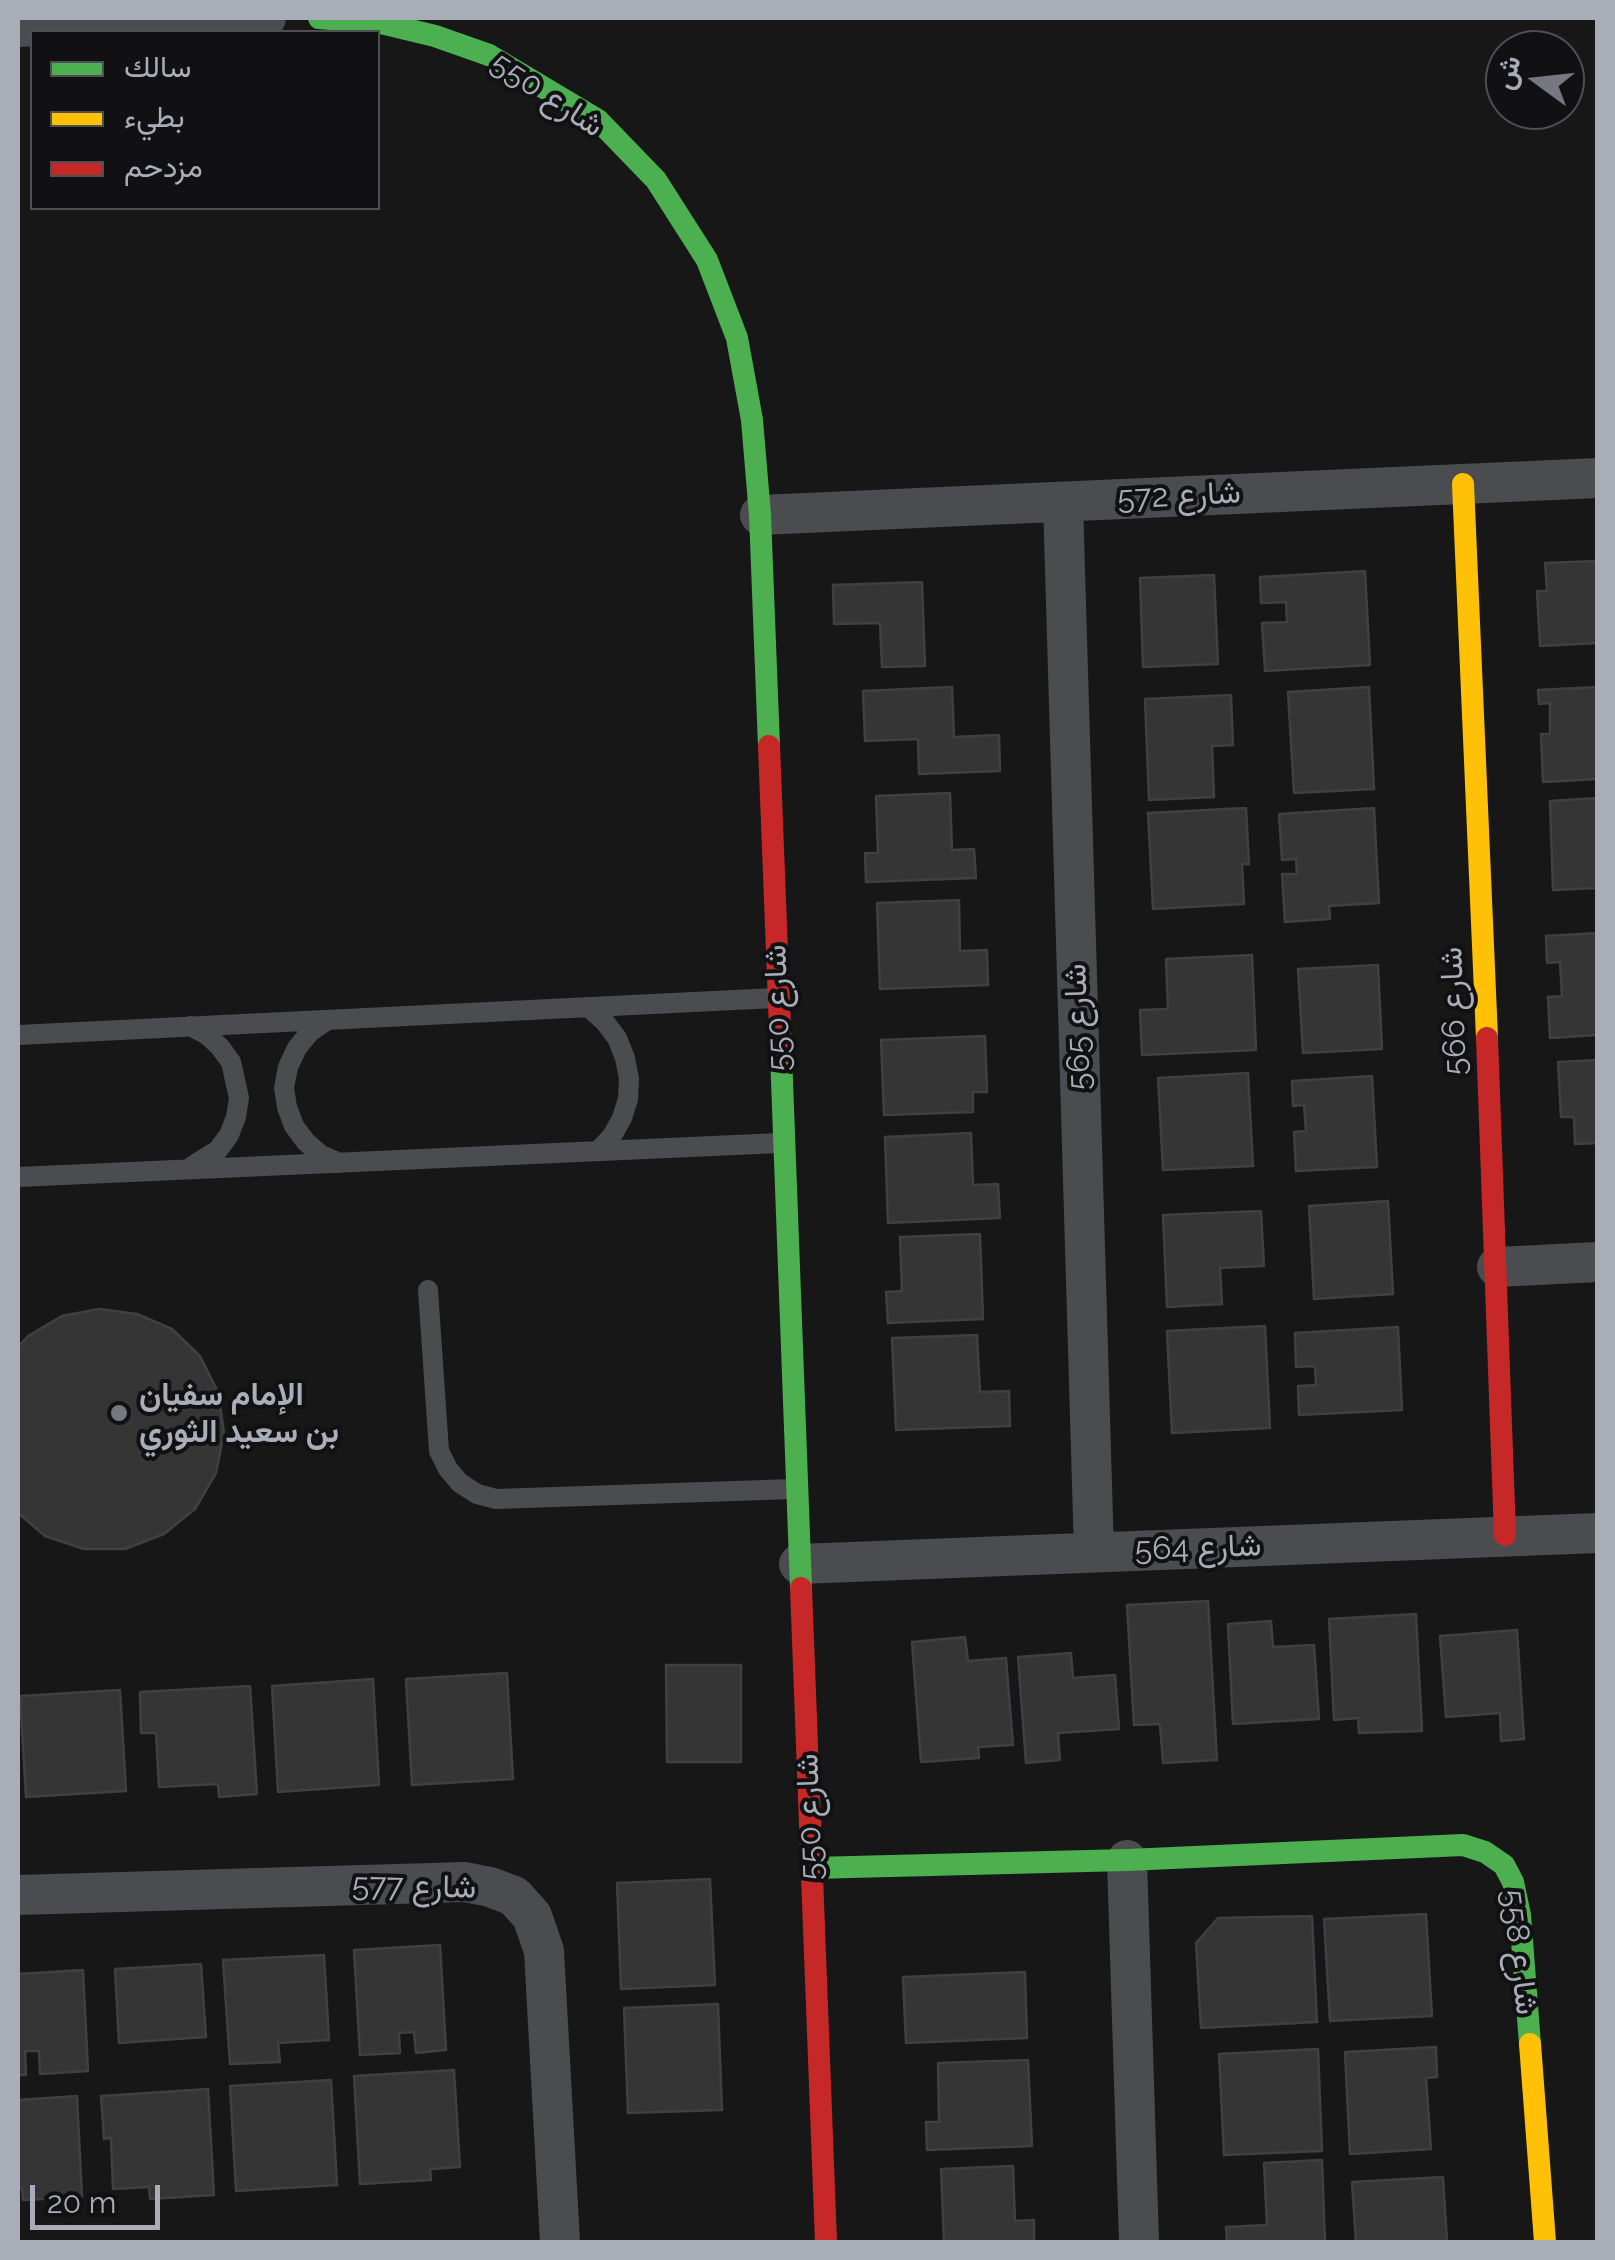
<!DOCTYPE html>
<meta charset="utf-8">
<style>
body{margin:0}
#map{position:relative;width:1615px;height:2260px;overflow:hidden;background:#171717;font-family:Raleway,Vazirmatn,sans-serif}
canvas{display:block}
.frame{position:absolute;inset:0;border:20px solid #a8adb8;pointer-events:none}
.legend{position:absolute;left:30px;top:30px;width:350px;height:180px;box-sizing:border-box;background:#111113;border:2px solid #4d4f55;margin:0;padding:12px 18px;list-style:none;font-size:30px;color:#a8adb8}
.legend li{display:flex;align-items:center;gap:20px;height:50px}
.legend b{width:50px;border:2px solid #4d4f55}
.north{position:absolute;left:1485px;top:30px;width:100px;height:100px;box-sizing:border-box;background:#111113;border:2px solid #4d4f55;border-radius:50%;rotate:285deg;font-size:28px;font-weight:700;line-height:40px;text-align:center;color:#a8adb8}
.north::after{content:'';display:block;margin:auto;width:35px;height:45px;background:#757880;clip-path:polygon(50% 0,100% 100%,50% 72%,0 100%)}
.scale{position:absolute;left:30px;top:2185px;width:130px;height:45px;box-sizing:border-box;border:5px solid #a8adb8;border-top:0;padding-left:12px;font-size:30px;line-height:35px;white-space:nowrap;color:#a8adb8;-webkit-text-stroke:8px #111113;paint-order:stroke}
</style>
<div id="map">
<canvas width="1615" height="2260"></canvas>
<div class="frame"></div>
<ul class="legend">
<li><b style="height:12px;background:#4caf50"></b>سالك</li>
<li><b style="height:12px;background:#ffc107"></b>بطيء</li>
<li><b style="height:12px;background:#c62828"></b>مزدحم</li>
</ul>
<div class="north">ش</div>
<div class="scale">20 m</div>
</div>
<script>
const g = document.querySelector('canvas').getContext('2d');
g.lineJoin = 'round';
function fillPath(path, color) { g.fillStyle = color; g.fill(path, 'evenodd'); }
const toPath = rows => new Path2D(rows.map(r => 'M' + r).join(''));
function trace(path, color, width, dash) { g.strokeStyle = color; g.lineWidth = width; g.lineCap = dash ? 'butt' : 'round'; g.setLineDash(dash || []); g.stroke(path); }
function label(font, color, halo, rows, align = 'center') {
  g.font = font + ' Raleway,Vazirmatn,sans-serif'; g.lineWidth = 8; g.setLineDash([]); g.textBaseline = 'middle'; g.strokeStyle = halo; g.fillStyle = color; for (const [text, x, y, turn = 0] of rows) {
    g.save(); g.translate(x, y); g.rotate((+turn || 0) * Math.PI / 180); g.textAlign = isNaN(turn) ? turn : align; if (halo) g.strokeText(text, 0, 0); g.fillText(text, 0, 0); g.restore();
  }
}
const building = toPath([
 [1598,561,1598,643,1540,646,1537,591,1547,591,1545,563,1598,561],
 [1365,571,1370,665,1265,671,1262,623,1287,622,1286,602,1261,603,1260,577,1365,571],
 [1214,575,1218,664,1143,667,1140,578,1214,575],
 [922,582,925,666,882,667,880,623,834,624,833,585,922,582],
 [952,687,954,737,999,735,1000,771,919,774,918,739,865,741,863,691,952,687],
 [1369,687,1374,789,1294,793,1288,692,1369,687],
 [1598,687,1598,779,1543,782,1541,734,1550,734,1550,703,1539,704,1538,690,1598,687],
 [1231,695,1233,745,1212,746,1214,797,1149,800,1145,699,1231,695],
 [950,793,952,850,974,849,976,878,866,882,865,853,878,853,876,796,950,793],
 [1598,798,1598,888,1553,890,1550,801,1598,798],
 [1246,808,1249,864,1242,864,1244,904,1153,909,1148,813,1246,808],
 [1374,808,1379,903,1329,906,1330,919,1285,922,1282,874,1297,874,1296,859,1282,860,1279,814,1374,808],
 [959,900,960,951,987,950,988,985,880,989,877,903,959,900],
 [1598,933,1598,1035,1550,1038,1548,997,1562,996,1560,962,1547,963,1546,936,1598,933],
 [1252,955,1256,1050,1142,1055,1140,1010,1168,1009,1166,959,1252,955],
 [1378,965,1382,1049,1303,1053,1298,969,1378,965],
 [985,1036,987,1092,973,1092,973,1112,884,1115,881,1040,985,1036],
 [1598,1060,1598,1143,1575,1144,1574,1117,1561,1117,1558,1062,1598,1060],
 [1248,1073,1253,1166,1163,1170,1158,1078,1248,1073],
 [1372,1076,1377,1167,1296,1171,1294,1132,1306,1131,1304,1105,1293,1106,1292,1081,1372,1076],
 [971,1133,973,1185,998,1184,1000,1218,888,1223,885,1137,971,1133],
 [1388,1201,1393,1294,1314,1299,1309,1206,1388,1201],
 [1261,1211,1264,1266,1220,1268,1222,1304,1167,1307,1163,1215,1261,1211],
 [980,1234,983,1319,888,1323,886,1292,902,1291,900,1237,980,1234],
 [99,1309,137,1314,172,1329,200,1356,218,1392,224,1433,216,1473,195,1509,164,1534,125,1549,84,1549,45,1536,18,1513,18,1347,28,1336,62,1316,99,1309],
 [1265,1326,1270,1428,1172,1433,1167,1331,1265,1326],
 [1398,1327,1402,1410,1299,1415,1298,1386,1316,1385,1315,1366,1296,1367,1295,1333,1398,1327],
 [977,1335,980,1392,1009,1391,1010,1426,896,1430,892,1338,977,1335],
 [1208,1601,1217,1760,1163,1763,1160,1724,1134,1725,1127,1605,1208,1601],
 [1416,1614,1422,1731,1359,1733,1358,1718,1334,1720,1329,1619,1416,1614],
 [1271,1621,1273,1647,1314,1645,1319,1719,1233,1724,1228,1624,1271,1621],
 [1517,1630,1524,1739,1501,1741,1500,1713,1446,1717,1440,1636,1517,1630],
 [965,1637,968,1661,1006,1658,1013,1745,978,1747,979,1758,921,1762,912,1642,965,1637],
 [1071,1653,1073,1678,1115,1675,1119,1729,1058,1733,1060,1760,1026,1763,1018,1657,1071,1653],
 [666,1665,741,1665,741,1762,667,1762,666,1665],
 [507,1673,513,1779,412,1785,406,1679,507,1673],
 [373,1679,379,1785,278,1792,272,1686,373,1679],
 [250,1686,257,1794,219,1797,218,1784,159,1787,156,1733,141,1733,140,1692,250,1686],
 [120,1690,126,1791,26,1797,20,1696,120,1690],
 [710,1879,715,1985,621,1989,617,1883,710,1879],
 [1426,1914,1432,2016,1330,2021,1324,1919,1426,1914],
 [1312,1916,1317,2022,1201,2028,1196,1943,1218,1918,1312,1916],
 [440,1945,446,2050,416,2053,414,2032,399,2033,400,2053,360,2055,354,1950,440,1945],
 [324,1955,329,2040,278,2043,280,2062,230,2064,223,1960,324,1955],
 [201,1964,206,2037,119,2043,115,1969,201,1964],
 [83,1970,88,2071,40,2074,39,2051,25,2051,26,2075,18,2075,18,1974,83,1970],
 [1025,1972,1027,2038,906,2043,903,1977,1025,1972],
 [718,2004,722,2110,628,2113,624,2008,718,2004],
 [1436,2047,1437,2077,1426,2078,1431,2149,1350,2154,1345,2052,1436,2047],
 [1318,2049,1322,2151,1224,2155,1219,2054,1318,2049],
 [1028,2060,1032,2146,927,2150,926,2122,939,2122,938,2063,1028,2060],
 [454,2070,460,2167,430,2169,431,2180,360,2184,354,2076,454,2070],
 [331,2080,337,2185,236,2191,230,2086,331,2080],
 [208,2089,214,2195,150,2199,149,2187,113,2189,111,2138,104,2139,101,2096,208,2089],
 [77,2096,82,2197,23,2200,22,2188,18,2189,18,2100,77,2096],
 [1322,2160,1325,2242,1227,2242,1226,2227,1267,2225,1264,2163,1322,2160],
 [1013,2166,1015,2221,1034,2220,1034,2242,944,2242,941,2169,1013,2166],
 [1443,2177,1447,2242,1356,2242,1352,2182,1443,2177]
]);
fillPath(building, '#353536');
trace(building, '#3f4043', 2.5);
trace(toPath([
 [588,1007,604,1021,617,1038,625,1058,629,1079,628,1099,622,1118,612,1136,598,1151],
 [326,1021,310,1032,297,1048,288,1067,284,1088,287,1107,294,1126,306,1142,321,1155,339,1163],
 [190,1026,207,1035,220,1047,231,1062,239,1098,236,1117,229,1135,218,1150,192,1166],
 [18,1035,775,998],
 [18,1177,780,1143],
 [428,1290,439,1451,448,1469,460,1483,477,1494,496,1499,794,1489]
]), '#4b4c50', 20);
trace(toPath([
 [18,27,266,18],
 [1063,502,1094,1552],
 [760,515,1598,478],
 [1497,1267,1598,1262],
 [799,1564,1598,1533],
 [1127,1860,1139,2242],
 [18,1895,465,1882,490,1887,514,1896,532,1916,544,1951,560,2242]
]), '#4b4c50', 40);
trace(toPath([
 [319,18,381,23,435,36,489,55,598,120,656,180,707,260,737,338,752,420,760,515,769,746],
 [781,1054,801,1588],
 [812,1868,1127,1860,1463,1845,1485,1852,1504,1865,1513,1882,1520,1915,1530,2044]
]), '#4caf50', 22);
trace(toPath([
 [1463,484,1487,1038],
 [1530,2044,1545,2242]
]), '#ffc107', 22);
trace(toPath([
 [769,746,781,1054],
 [1487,1038,1505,1535],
 [801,1588,826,2242]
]), '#c62828', 22);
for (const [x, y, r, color] of [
 [119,1413,10,"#757880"]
]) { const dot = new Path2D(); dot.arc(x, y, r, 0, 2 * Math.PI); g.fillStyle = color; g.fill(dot); trace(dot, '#111113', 4); }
label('32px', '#a8adb8', '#111113', [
 ["شارع 550",547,95,33],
 ["شارع 572",1179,496,-3],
 ["شارع 550",778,1008,-92],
 ["شارع 566",1454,1011,-92],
 ["شارع 565",1078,1027,-92],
 ["شارع 564",1198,1548,-2],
 ["شارع 550",810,1817,-92],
 ["شارع 577",414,1887,1],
 ["شارع 558",1519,1952,83]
]);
label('bold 32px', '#a8adb8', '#111113', [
 ["الإمام سفيان",139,1395],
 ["بن سعيد الثوري",139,1432]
], 'left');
</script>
